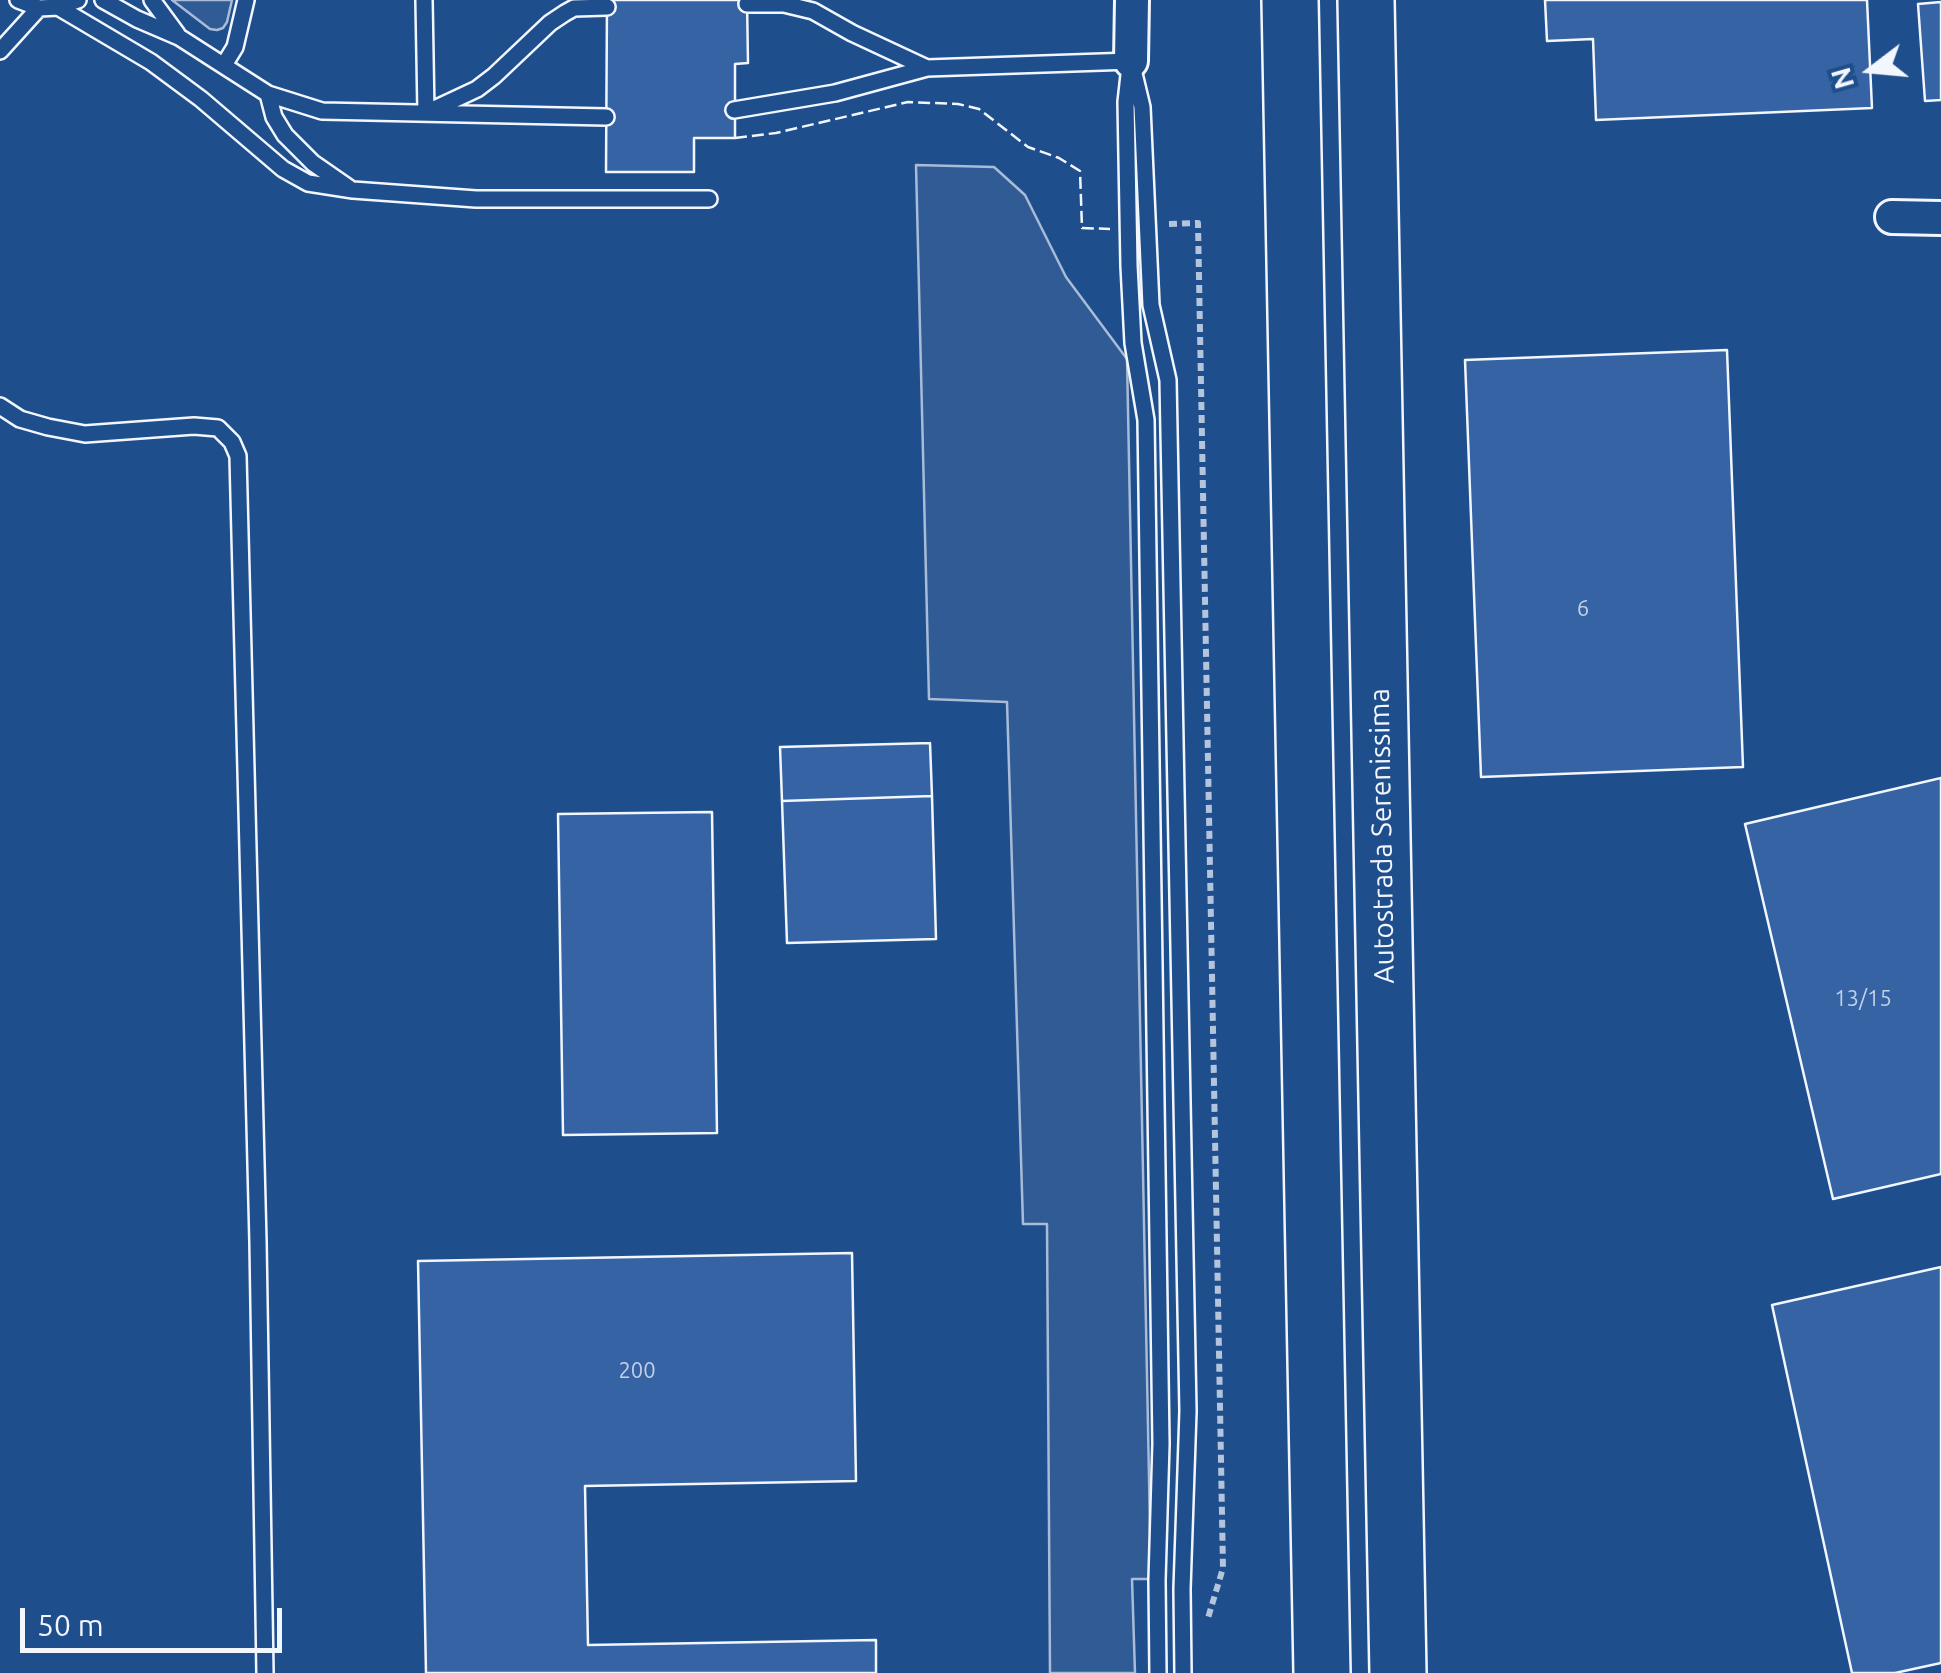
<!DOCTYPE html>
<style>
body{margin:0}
#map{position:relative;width:1941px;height:1673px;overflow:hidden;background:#1f4e8c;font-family:Ubuntu,sans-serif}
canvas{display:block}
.north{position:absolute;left:1821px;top:20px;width:100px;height:100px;-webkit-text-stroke:8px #1f4e8c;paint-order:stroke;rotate:254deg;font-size:28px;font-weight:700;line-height:40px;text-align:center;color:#f2f6ff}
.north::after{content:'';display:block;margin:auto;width:35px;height:45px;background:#f2f6ff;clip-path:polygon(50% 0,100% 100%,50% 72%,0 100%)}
.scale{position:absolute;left:20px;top:1608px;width:262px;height:45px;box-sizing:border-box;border:5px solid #f2f6ff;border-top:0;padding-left:12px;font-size:30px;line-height:35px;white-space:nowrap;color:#f2f6ff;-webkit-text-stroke:8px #1f4e8c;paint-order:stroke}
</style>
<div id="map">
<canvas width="1941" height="1673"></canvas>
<div class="north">N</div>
<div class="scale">50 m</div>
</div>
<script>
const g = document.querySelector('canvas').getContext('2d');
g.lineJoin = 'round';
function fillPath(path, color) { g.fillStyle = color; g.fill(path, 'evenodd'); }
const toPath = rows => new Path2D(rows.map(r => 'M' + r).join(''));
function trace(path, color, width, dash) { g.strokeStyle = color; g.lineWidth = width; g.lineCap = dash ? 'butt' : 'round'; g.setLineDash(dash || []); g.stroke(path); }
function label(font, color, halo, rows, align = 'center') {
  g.font = font + ' Ubuntu,sans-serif'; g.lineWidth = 8; g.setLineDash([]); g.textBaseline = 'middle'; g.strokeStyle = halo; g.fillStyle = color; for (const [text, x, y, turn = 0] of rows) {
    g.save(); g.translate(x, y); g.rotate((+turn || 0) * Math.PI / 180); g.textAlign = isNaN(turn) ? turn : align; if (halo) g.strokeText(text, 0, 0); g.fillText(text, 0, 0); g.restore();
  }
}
const built = toPath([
 [172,0,232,0,227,22,223,28,217,30,210,29,172,0],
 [916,165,994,167,1025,195,1066,277,1127,359,1151,1579,1132,1579,1135,1673,1050,1673,1047,1224,1023,1224,1007,702,929,699,916,165]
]);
fillPath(built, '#305b95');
trace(built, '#a8bbd7', 2.5);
const building = toPath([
 [607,0,747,0,748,63,735,64,735,138,694,138,694,172,606,172,607,0],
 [1545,0,1867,0,1872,108,1596,120,1593,39,1547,41,1545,0],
 [1941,2,1941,100,1925,101,1918,4,1941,2],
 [1727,350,1743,767,1481,777,1465,360,1727,350],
 [930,743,932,796,782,801,780,747,930,743],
 [1941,778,1941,1174,1833,1199,1745,824,1941,778],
 [932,796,936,939,787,943,782,801,932,796],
 [712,812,717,1133,563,1135,558,814,712,812],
 [852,1253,856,1481,585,1486,588,1645,876,1640,876,1673,426,1673,418,1261,852,1253],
 [1941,1267,1941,1663,1895,1673,1852,1673,1772,1305,1941,1267]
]);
fillPath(building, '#3563a3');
trace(building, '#f2f6ff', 2.5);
const service = toPath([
 [18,0,39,8,58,7,78,0],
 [103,0,137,19,179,37,268,94,322,111,606,117],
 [152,0,177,34],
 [424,0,426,113],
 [747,4,784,4,813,11,852,33,927,68],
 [58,7,151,62,201,99,283,169,308,183,353,190,476,199,709,199],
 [0,51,39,8],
 [1131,61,1142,107,1151,305,1168,380,1188,1411,1182,1589,1183,1673],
 [224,65,235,47,246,0],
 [1129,75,1126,102,1129,266,1133,343,1146,420,1161,1444,1157,1580,1158,1673],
 [268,94,274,117,285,135,313,163,349,188],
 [734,110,835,93,927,68,1131,61],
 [430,111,477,89,494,76,550,23,565,13,574,8,607,7],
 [0,406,20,419,48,427,85,434,194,426,218,428,232,442,238,456,258,1242,265,1673]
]);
const minor = toPath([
 [1131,61,1132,0],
 [1892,217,1941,218]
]);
const motorway = toPath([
 [1290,0,1322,1673],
 [1366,0,1398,1673]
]);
trace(service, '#f2f6ff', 20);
trace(minor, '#f2f6ff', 38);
trace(motorway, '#f2f6ff', 60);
trace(toPath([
 [1169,224,1198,223,1223,1568,1208,1618]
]), '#b3c4dc', 6, [8, 5]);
trace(service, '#1f4e8c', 15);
trace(minor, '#1f4e8c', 32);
trace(motorway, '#1f4e8c', 55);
trace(toPath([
 [735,138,776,133,908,102,958,104,979,109,1028,147,1059,158,1080,171,1082,228,1110,229]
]), '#f2f6ff', 2.5, [12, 5]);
label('22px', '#c3d1e8', null, [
 ["6",1583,609],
 ["13/15",1863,999],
 ["200",637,1371]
]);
label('28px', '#f2f6ff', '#1f4e8c', [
 ["Autostrada Serenissima",1382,836,-91]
]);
</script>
